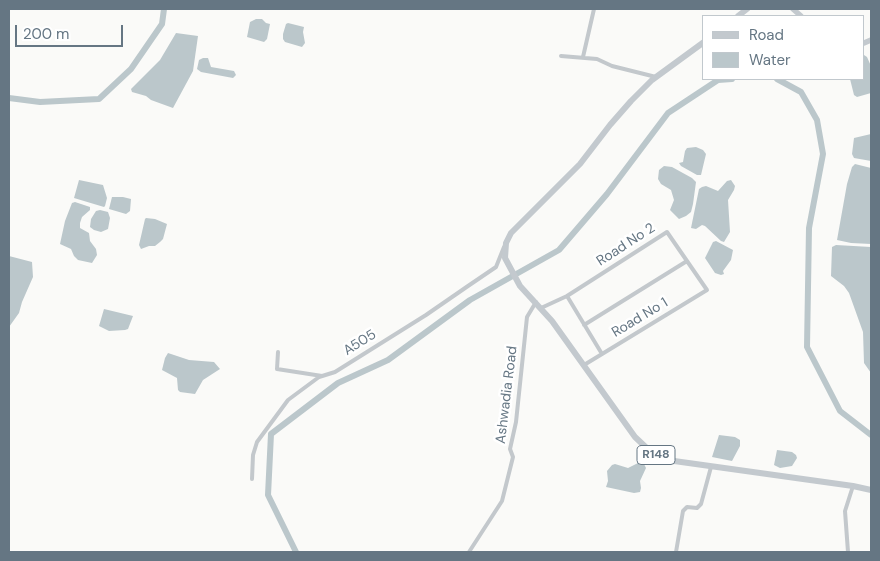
<!DOCTYPE html>
<style>
body{margin:0}
#map{position:relative;width:880px;height:561px;overflow:hidden;background:#fafaf8;font-family:"DM Sans",sans-serif}
canvas{display:block}
.frame{position:absolute;inset:0;border:10px solid #657683;pointer-events:none}
.legend{position:absolute;left:702px;top:15px;width:162px;height:65px;box-sizing:border-box;background:#fff;border:1px solid #c1c8cd;margin:0;padding:6px 9px;list-style:none;font-size:15px;color:#657683}
.legend li{display:flex;align-items:center;gap:10px;height:25px}
.legend b{width:25px;border:1px solid #c1c8cd}
.scale{position:absolute;left:15px;top:25px;width:108px;height:22px;box-sizing:border-box;border:2px solid #657683;border-top:0;padding-left:6px;font-size:15px;line-height:18px;white-space:nowrap;color:#657683;-webkit-text-stroke:4px #fff;paint-order:stroke}
</style>
<div id="map">
<canvas width="880" height="561"></canvas>
<div class="frame"></div>
<ul class="legend">
<li><b style="height:6px;background:#c3c9ce"></b>Road</li>
<li><b style="height:14px;background:#bbc7cb"></b>Water</li>
</ul>
<div class="scale">200 m</div>
</div>
<script>
const g = document.querySelector('canvas').getContext('2d');
g.lineJoin = 'round';
function fillPath(path, color) { g.fillStyle = color; g.fill(path, 'evenodd'); }
const toPath = rows => new Path2D(rows.map(r => 'M' + r).join(''));
function trace(path, color, width, dash) { g.strokeStyle = color; g.lineWidth = width; g.lineCap = dash ? 'butt' : 'round'; g.setLineDash(dash || []); g.stroke(path); }
function label(font, color, halo, rows, align = 'center') {
  g.font = font + ' "DM Sans",sans-serif'; g.lineWidth = 5; g.setLineDash([]); g.textBaseline = 'middle'; g.strokeStyle = halo; g.fillStyle = color; for (const [text, x, y, turn = 0] of rows) {
    g.save(); g.translate(x, y); g.rotate((+turn || 0) * Math.PI / 180); g.textAlign = isNaN(turn) ? turn : align; if (halo) g.strokeText(text, 0, 0); g.fillText(text, 0, 0); g.restore();
  }
}
fillPath(toPath([
 [256,19,262,19,266,23,270,24,267,39,264,42,247,37,250,22],
 [288,23,304,27,303,32,305,43,302,47,285,42,283,39,283,34,286,24],
 [176,33,198,36,193,71,173,108,151,100,146,96,132,92,131,89,160,60],
 [864,55,867,57,871,66,871,93,857,97,854,95,850,79,864,79],
 [203,58,208,58,211,67,234,71,236,75,233,78,201,72,197,69,199,60],
 [871,134,871,161,854,158,852,154,854,138],
 [696,147,703,150,706,154,701,175,697,175,681,166,679,163,683,162,685,151,687,148],
 [855,164,871,168,871,244,851,243,837,240,847,184,852,167],
 [664,166,672,167,692,178,696,182,693,204,691,212,686,216,679,219,670,210,674,200,671,190,661,184,658,179,659,170],
 [79,180,103,185,107,198,105,206,104,207,74,198],
 [731,180,735,186,734,190,728,200,730,232,724,242,721,241,705,226,702,225,696,229,691,228,699,189,702,187,706,186,718,191,727,181],
 [112,197,123,197,131,199,130,211,126,214,109,209],
 [75,202,90,207,90,210,82,217,80,223,80,228,89,233,90,241,96,249,97,255,92,263,78,260,74,256,71,249,60,244,65,221,72,203],
 [100,210,108,212,110,218,108,229,101,232,94,230,90,227,91,219,96,211],
 [146,218,155,219,167,224,163,239,160,242,155,246,149,246,141,249,139,245,145,219],
 [716,241,733,250,731,260,723,271,724,274,721,275,715,273,705,258,713,242],
 [836,245,871,247,871,373,864,363,863,332,849,293,844,286,831,276,832,247],
 [9,256,32,262,33,277,22,302,19,313,9,327],
 [104,309,133,316,128,329,125,330,109,331,99,326],
 [168,353,189,360,214,362,220,369,203,380,195,394,180,392,178,390,177,378,162,370,165,358],
 [719,435,735,437,740,440,740,446,732,461,712,457],
 [777,450,792,452,796,455,797,458,792,466,780,468,774,465],
 [638,463,644,464,646,468,640,481,641,488,640,492,634,493,606,487,608,481,607,471,612,465,615,464,628,468]
]), '#bbc7cb');
trace(toPath([
 [777,79,801,92,817,120,823,154,809,228,807,347,840,411,871,435],
 [9,98,40,102,99,99,131,69,162,24,164,9],
 [296,552,268,495,271,434,338,383,388,360,470,300,559,250,607,194,668,113,718,80,732,79]
]), '#bbc7cb', 6);
trace(toPath([
 [561,56,597,59,612,66,656,77],
 [583,57,594,9],
 [567,296,602,354],
 [541,308,567,296,667,232,687,261],
 [278,352,277,369,322,376],
 [584,365,707,290,687,261,584,325],
 [252,479,253,455,257,442,288,400,319,377,335,372,426,315,468,286,496,267,504,247],
 [469,552,502,501,513,457,510,449,516,422,527,317,536,302],
 [676,552,683,511,687,507,697,508,701,504,711,467],
 [848,552,845,511,853,486]
]), '#c3c8cc', 4);
trace(toPath([
 [793,9,801,16],
 [864,43,871,40]
]), '#c3c9ce', 5.5);
trace(toPath([
 [738,16,747,9],
 [704,42,652,80,631,101,610,125,580,164,511,233,506,243,505,258,520,286,552,321,635,437,652,453,667,460,853,486,871,490]
]), '#c3c9ce', 6);
for (const [x, y, w] of [
 [656,455,38]
]) { const box = new Path2D(); box.roundRect(x - w / 2, y - 9.5, w, 19, 4); g.fillStyle = '#fff'; g.fill(box); trace(box, '#657683', 1); }
label('bold 12px', '#657683', null, [
 ["R148",656,455]
]);
label('14px', '#657683', '#fff', [
 ["Road No 2",626,245,-33],
 ["Road No 1",640,318,-31],
 ["A505",360,343,-32],
 ["Ashwadia Road",507,395,-83]
]);
</script>
